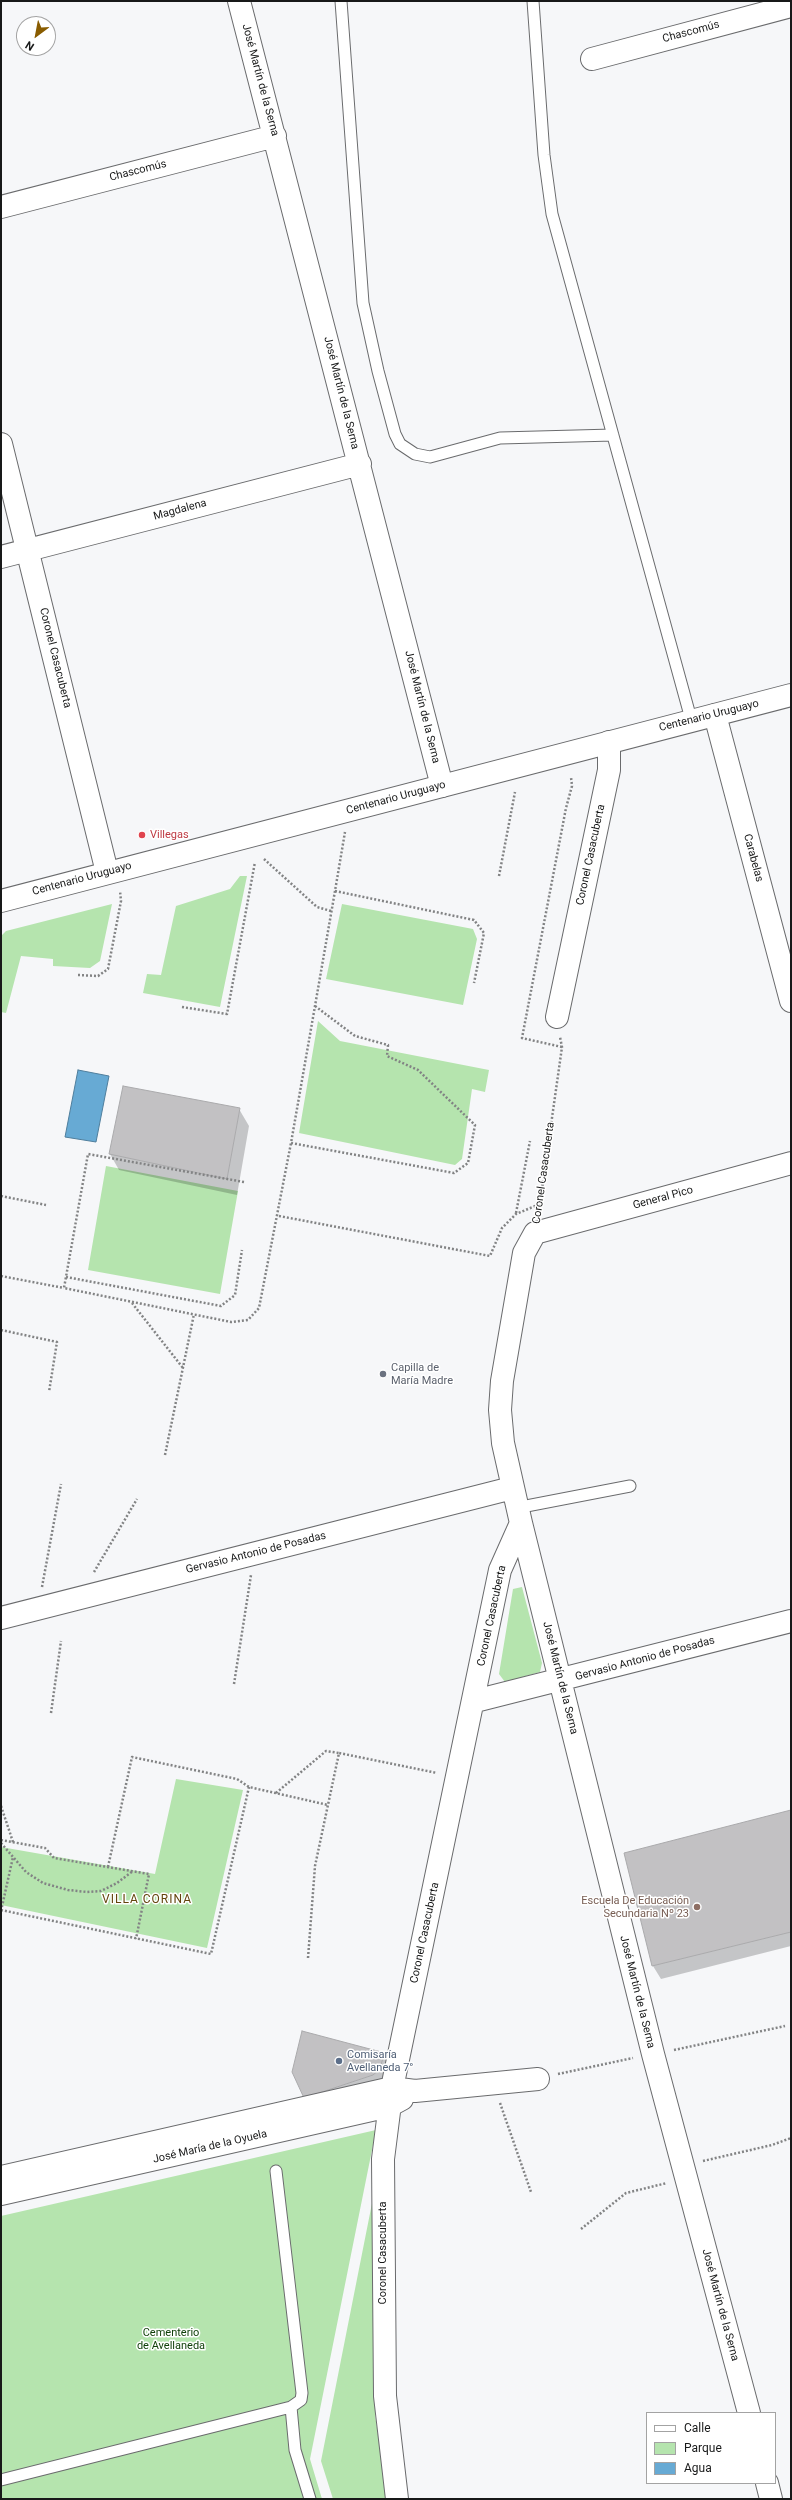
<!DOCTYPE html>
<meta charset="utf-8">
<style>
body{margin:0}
#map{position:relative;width:792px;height:2500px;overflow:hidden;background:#f6f7f9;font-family:Roboto,sans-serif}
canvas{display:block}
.frame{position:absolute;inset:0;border:2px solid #181919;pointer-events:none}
.legend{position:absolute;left:646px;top:2412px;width:130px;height:72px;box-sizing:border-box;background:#fff;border:1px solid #a3a3a3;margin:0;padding:5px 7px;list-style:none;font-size:12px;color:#181919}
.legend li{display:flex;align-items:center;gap:8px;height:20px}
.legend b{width:20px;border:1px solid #a3a3a3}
.north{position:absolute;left:16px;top:16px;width:40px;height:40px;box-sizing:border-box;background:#fff;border:1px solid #a3a3a3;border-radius:50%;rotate:212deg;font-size:11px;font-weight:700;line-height:16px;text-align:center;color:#181919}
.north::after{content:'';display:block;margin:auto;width:14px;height:18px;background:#895c00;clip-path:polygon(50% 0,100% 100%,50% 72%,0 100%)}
</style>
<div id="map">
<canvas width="792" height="2500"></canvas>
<div class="frame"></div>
<ul class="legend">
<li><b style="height:5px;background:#fff"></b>Calle</li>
<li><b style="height:11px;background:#b5e4ae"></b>Parque</li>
<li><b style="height:11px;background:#67aad4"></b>Agua</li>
</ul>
<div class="north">N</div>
</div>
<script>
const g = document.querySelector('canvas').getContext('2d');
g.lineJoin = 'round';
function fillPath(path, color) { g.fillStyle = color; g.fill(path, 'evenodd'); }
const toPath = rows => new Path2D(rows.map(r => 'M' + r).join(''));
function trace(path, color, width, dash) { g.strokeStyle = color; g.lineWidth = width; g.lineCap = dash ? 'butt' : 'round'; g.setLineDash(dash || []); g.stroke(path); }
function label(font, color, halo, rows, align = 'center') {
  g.font = font + ' Roboto,sans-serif'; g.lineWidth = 3; g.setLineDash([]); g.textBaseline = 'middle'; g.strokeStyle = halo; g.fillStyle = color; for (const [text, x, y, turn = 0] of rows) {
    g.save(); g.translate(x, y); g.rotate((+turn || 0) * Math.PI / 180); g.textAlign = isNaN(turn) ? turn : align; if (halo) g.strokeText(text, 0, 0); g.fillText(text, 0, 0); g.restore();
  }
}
fillPath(toPath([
 [240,876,247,876,220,1007,143,993,147,974,161,975,176,906,230,889],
 [112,904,100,961,90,968,53,966,53,959,21,956,6,1013,1,1012,1,936,6,931],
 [342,904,473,929,477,939,463,1005,326,979],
 [318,1021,340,1041,489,1070,485,1092,472,1089,462,1159,455,1165,299,1133],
 [106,1166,238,1191,220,1294,88,1270],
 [522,1587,542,1663,540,1672,505,1682,499,1674,513,1589],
 [176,1779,243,1790,207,1948,1,1905,1,1847,155,1874],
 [376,2130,310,2459,322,2499,1,2499,1,2216],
 [376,2183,375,2415,388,2499,333,2499,321,2461]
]), '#b5e4ae');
const water = toPath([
 [78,1070,109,1076,96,1142,65,1137,78,1070]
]);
fillPath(water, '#67aad4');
trace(water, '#4f7e9c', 1);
fillPath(toPath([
 [239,1109,249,1126,237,1195,119,1170,110,1154],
 [791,1812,791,1946,661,1979,653,1966,625,1854],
 [384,2054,391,2066,386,2082,305,2097]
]), '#0003');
const building = toPath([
 [123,1086,240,1108,227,1179,109,1154,123,1086],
 [791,1810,791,1932,652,1966,624,1853,791,1810],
 [302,2031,385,2053,379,2070,373,2075,304,2098,292,2072,302,2031]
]);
fillPath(building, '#c2c1c3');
trace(building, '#aaaaac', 1);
const service = toPath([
 [341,1,363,303,378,371,395,434,400,444,415,454,430,457,500,438,613,435],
 [533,1,544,155,552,214,691,719],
 [516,1508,630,1486],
 [291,2407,295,2450,310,2499],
 [1,2480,291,2407,301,2400,302,2393,276,2171]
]);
const minor = toPath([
 [239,1,442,786],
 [592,59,791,6],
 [1,207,275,136],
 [1,444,107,872],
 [1,557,360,464],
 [715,715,791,1001],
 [557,1017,609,770,609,742],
 [521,1523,653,2054,749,2413],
 [1,1618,512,1488],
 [475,1701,791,1621],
 [1,2177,392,2088,415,2091,538,2079],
 [1,2194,389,2106,402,2099],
 [767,2483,771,2499],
 [397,2499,385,2396,383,2159,392,2088,500,1570,521,1523,503,1443,500,1410,502,1381,524,1253,535,1233,791,1163]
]);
const secondary = toPath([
 [1,901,791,695]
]);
trace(service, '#6a6b6d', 13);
trace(minor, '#6a6b6d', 24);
trace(secondary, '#6a6b6d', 24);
trace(toPath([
 [264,859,317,907,331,911],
 [499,876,515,792],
 [335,891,474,920,484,933,474,983],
 [78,975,98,976,108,969,121,901,120,891],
 [315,1006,355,1036,388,1045,387,1056,418,1070,475,1125,468,1163,454,1173,291,1143,315,1006,335,891,345,832],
 [182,1007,227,1014,255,862],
 [562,1047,522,1038,566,808,572,786,571,777],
 [244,1182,88,1154,64,1288,231,1322,248,1320,259,1308,291,1143],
 [1,1196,46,1205],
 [539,1210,562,1047,560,1037],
 [516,1213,530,1141],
 [279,1216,490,1256,502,1228,516,1214,540,1204],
 [1,1276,64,1288],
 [66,1277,221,1306,235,1295,242,1250],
 [132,1303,183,1368],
 [1,1330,57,1342,49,1392],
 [165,1455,194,1314],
 [94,1572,137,1499],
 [42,1587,61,1484],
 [234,1684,251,1575],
 [51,1713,61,1641],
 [276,1793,326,1751,339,1753],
 [1,1806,13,1842],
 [1,1840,45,1848,54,1858,149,1874,136,1939],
 [1,1843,26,1872,43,1883,68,1890,87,1892,101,1891,117,1883,133,1871],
 [108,1867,132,1757,237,1779,249,1787,328,1805],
 [1,1910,211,1954,249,1787],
 [1,1911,13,1857],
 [308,1958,315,1866,339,1753,437,1773],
 [674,2050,785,2026],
 [558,2074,633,2058],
 [500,2103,531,2192],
 [703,2161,772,2145,791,2138],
 [581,2229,626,2193,667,2183]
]), '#828384', 2.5, [2, 2]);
trace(service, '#fff', 11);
trace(minor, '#fff', 22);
trace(secondary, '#fff', 22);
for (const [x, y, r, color] of [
 [142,835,4,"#e0444e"],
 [383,1374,4,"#6b7280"],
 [697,1907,4,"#8d6e63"],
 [339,2061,4,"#5c6f8a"]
]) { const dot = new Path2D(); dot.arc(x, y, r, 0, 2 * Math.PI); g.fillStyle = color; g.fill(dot); trace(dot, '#fff', 1.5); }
label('11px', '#181919', '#fff', [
 ["Chascomús",691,32,-15],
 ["José Martín de la Serna",260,80,75],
 ["Chascomús",138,171,-14],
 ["José Martín de la Serna",341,393,76],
 ["Magdalena",180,510,-15],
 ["Coronel Casacuberta",55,658,76],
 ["José Martín de la Serna",422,707,76],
 ["Centenario Uruguayo",709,716,-14],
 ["Centenario Uruguayo",396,798,-15],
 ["Coronel Casacuberta",591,855,-78],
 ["Carabelas",753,858,75],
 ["Centenario Uruguayo",82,879,-15],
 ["Coronel Casacuberta",544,1173,-82],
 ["General Pico",663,1198,-15],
 ["Gervasio Antonio de Posadas",256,1553,-14],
 ["Coronel Casacuberta",492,1616,-78],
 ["Gervasio Antonio de Posadas",645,1659,-15],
 ["José Martín de la Serna",560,1678,76],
 ["Coronel Casacuberta",425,1933,-78],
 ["José Martín de la Serna",637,1992,76],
 ["José María de la Oyuela",210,2147,-13],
 ["Coronel Casacuberta",383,2253,-90],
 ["José Martín de la Serna",720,2305,75]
]);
label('11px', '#be3a42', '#fff', [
 ["Villegas",150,835]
], 'left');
label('11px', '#5b616d', '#fff', [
 ["Capilla de",391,1368],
 ["María Madre",391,1381]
], 'left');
label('11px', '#785e54', '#fff', [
 ["Escuela De Educación",689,1901],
 ["Secundaria Nº 23",689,1914]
], 'right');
label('11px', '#4e5e75', '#fff', [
 ["Comisaría",347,2055],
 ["Avellaneda 7°",347,2068]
], 'left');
label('11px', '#11410a', '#fff', [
 ["Cementerio",171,2333],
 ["de Avellaneda",171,2346]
]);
g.letterSpacing = '1px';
label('12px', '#63440c', '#fff', [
 ["VILLA CORINA",147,1900]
]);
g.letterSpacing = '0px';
</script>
